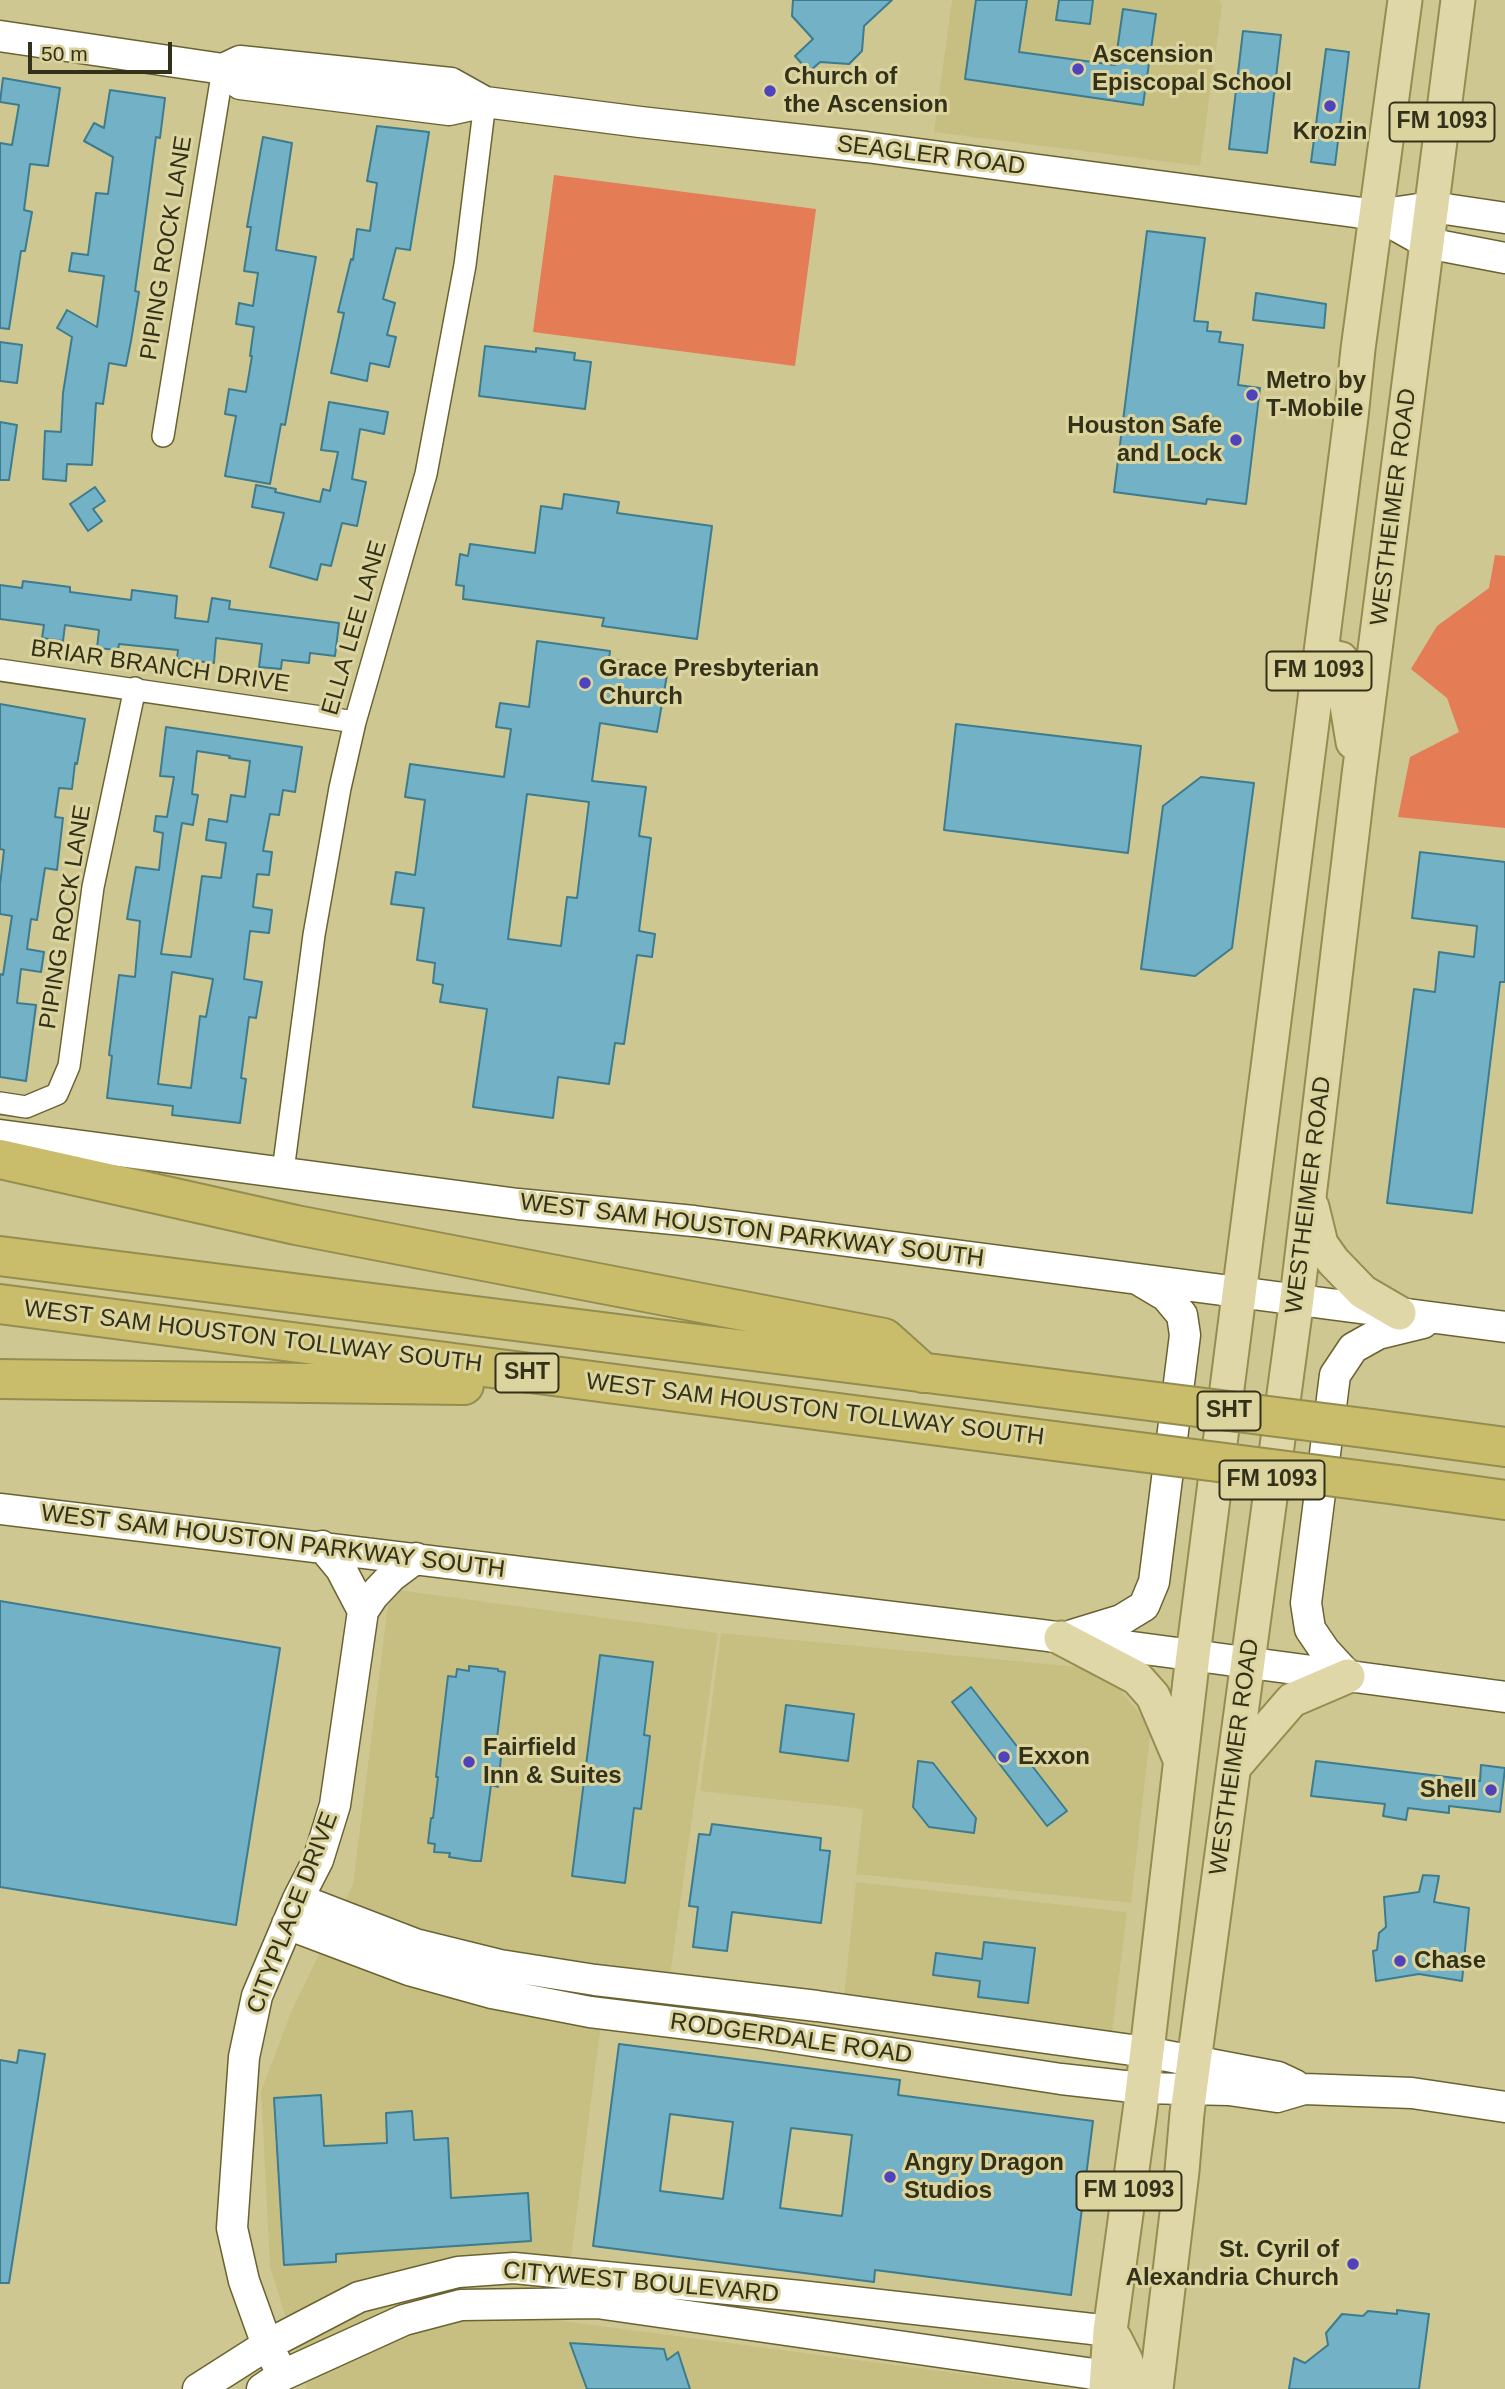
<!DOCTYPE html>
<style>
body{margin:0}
#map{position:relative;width:1505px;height:2389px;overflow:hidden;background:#cec792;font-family:Helvetica,sans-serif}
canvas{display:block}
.scale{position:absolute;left:28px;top:42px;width:144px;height:32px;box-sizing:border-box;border:4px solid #34311b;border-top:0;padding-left:9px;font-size:21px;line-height:24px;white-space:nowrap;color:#34311b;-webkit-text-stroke:5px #dbd49e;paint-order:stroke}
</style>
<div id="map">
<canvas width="1505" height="2389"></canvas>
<div class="scale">50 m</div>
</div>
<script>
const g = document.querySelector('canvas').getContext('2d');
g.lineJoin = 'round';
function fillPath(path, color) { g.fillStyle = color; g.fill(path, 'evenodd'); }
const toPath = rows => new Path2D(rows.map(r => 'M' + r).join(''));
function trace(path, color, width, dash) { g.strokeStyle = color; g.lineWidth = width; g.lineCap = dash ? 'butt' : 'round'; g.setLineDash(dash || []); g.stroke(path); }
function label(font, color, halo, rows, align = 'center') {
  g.font = font + ' Helvetica,sans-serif'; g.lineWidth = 6; g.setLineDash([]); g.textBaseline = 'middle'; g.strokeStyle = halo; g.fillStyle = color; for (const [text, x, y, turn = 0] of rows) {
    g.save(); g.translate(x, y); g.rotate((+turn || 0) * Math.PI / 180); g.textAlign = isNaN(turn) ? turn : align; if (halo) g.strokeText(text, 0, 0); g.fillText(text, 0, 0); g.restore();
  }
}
fillPath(toPath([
 [952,0,1220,0,1222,5,1200,166,934,132],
 [390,1589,718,1633,670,1976,608,1969,563,2321,1076,2389,305,2389,307,2386,270,2267,261,2091,292,2010,353,1884],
 [721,1633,1089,1668,1115,1683,1151,1728,1131,1903,856,1874,863,1809,700,1791],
 [856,1882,1127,1912,1112,2032,844,1997]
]), '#c7bf82');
fillPath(toPath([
 [554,175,816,209,795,366,533,332],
 [1495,555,1505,556,1505,828,1398,817,1410,757,1459,732,1447,698,1411,669,1437,626,1489,588]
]), '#e47c55');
const building = toPath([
 [793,0,892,0,864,26,862,51,849,64,820,62,809,72,795,56,813,39,792,16,793,0],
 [976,0,1027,0,1019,52,1115,65,1123,9,1156,14,1143,105,965,79,976,0],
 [1059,0,1093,0,1090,24,1056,20,1059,0],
 [1243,31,1281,35,1267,153,1229,149,1243,31],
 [1326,49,1349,52,1335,165,1311,162,1326,49],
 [3,78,60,88,48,166,30,164,24,210,32,212,25,251,21,251,9,329,0,328,0,143,12,145,19,105,0,102,3,78],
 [110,90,165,98,160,138,156,137,144,227,135,291,139,292,131,341,126,366,109,363,103,404,96,403,92,465,67,464,66,481,43,479,45,431,61,432,63,393,72,337,57,328,67,310,97,327,104,276,69,271,72,253,88,255,96,193,108,194,113,157,84,141,94,123,104,128,110,90],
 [377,126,429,132,410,250,396,248,383,299,395,303,387,335,396,337,389,367,370,363,367,381,331,373,344,313,338,312,351,259,353,260,357,229,370,231,377,183,367,181,377,126],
 [263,137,292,143,276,250,316,257,285,425,281,424,270,484,225,476,236,416,225,414,229,389,246,392,252,356,250,356,254,327,236,324,239,303,253,306,258,273,244,271,251,227,247,227,263,137],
 [1147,231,1205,238,1194,321,1208,322,1207,331,1221,332,1219,342,1243,345,1238,385,1260,388,1246,504,1207,499,1206,504,1114,492,1147,231],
 [1256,293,1326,304,1324,328,1253,320,1256,293],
 [0,342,22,345,17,383,0,381,0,342],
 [485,346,536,352,536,348,575,353,574,360,591,362,585,409,479,396,485,346],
 [329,402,388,412,384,434,360,429,352,479,366,482,357,526,342,523,331,566,321,564,317,580,270,567,284,513,252,507,256,485,276,489,275,492,320,502,323,489,330,491,338,452,321,450,329,402],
 [0,422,17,425,9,480,0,480,0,422],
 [95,487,105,501,93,509,102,521,88,531,70,504,95,487],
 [564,494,619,502,617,513,712,526,697,639,602,626,604,618,463,599,464,586,456,585,460,554,468,556,470,544,535,553,541,506,562,509,564,494],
 [23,581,70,587,70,592,131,600,132,590,177,596,175,618,208,622,212,598,230,601,229,609,339,623,335,656,310,653,309,663,282,660,281,669,259,667,262,644,216,638,214,663,177,659,178,650,119,644,118,650,97,648,99,630,65,625,63,641,42,638,44,625,0,619,0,585,22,588,23,581],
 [537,641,610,651,609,659,668,669,657,732,600,723,592,781,646,787,639,836,651,838,639,931,655,934,652,957,637,955,624,1044,615,1043,609,1084,558,1077,553,1118,473,1107,487,1009,440,1002,443,985,433,983,435,963,417,960,424,908,391,904,396,872,415,875,425,800,405,797,410,764,504,777,511,729,496,727,500,703,529,707,537,641],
 [527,794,589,802,577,898,567,897,561,946,508,939,527,794],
 [0,704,85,719,77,764,75,763,72,789,59,788,55,817,63,818,57,870,45,868,37,920,31,919,27,949,44,952,41,972,21,969,17,1003,36,1005,26,1081,0,1077,0,974,3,975,12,916,0,914,0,885,4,850,0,849,0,704],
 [956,724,1141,746,1128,853,944,830,956,724],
 [166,727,302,747,295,792,283,790,279,815,270,814,263,851,272,852,269,875,257,874,253,907,272,910,269,933,250,931,244,979,262,982,256,1018,249,1017,241,1078,246,1079,240,1123,172,1115,173,1106,107,1098,112,1056,109,1055,119,975,135,977,140,921,127,919,136,867,159,870,163,833,154,831,156,816,167,817,174,777,160,776,166,727],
 [197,751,230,756,229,758,250,761,245,797,231,795,227,822,209,819,206,840,226,843,221,878,202,876,191,957,161,954,182,823,193,825,198,795,192,794,197,751],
 [172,972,213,979,206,1017,200,1016,191,1088,158,1084,172,972],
 [1201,777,1254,783,1232,948,1195,976,1141,969,1163,806,1201,777],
 [1420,852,1505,862,1505,982,1500,982,1472,1213,1387,1203,1414,989,1435,992,1439,952,1474,957,1477,926,1412,918,1420,852],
 [0,1601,280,1648,236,1925,0,1887,0,1601],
 [600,1655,653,1662,644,1735,650,1736,641,1809,634,1808,625,1883,572,1876,600,1655],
 [469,1666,498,1669,498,1671,505,1672,497,1738,499,1738,499,1747,502,1747,498,1787,491,1785,481,1861,474,1861,449,1857,450,1853,434,1852,435,1844,428,1843,431,1818,433,1818,438,1777,436,1777,448,1676,456,1677,457,1669,469,1671,469,1666],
 [971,1687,1067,1811,1047,1826,952,1702,971,1687],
 [786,1705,854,1714,848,1761,780,1752,786,1705],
 [918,1761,933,1763,976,1818,974,1833,929,1827,913,1807,918,1761],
 [1316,1761,1480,1781,1481,1765,1505,1768,1500,1812,1449,1806,1449,1813,1408,1808,1406,1820,1383,1816,1385,1804,1311,1796,1316,1761],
 [712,1824,821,1838,820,1850,830,1851,821,1923,732,1912,727,1951,693,1947,698,1907,689,1906,699,1834,710,1835,712,1824],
 [1423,1875,1439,1876,1434,1902,1469,1908,1462,1981,1419,1974,1376,1981,1373,1951,1377,1950,1379,1933,1386,1927,1384,1897,1419,1892,1423,1875],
 [984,1942,1035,1948,1028,2003,978,1997,980,1981,933,1975,936,1953,982,1959,984,1942],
 [619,2044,900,2080,898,2095,1093,2121,1071,2295,875,2270,874,2282,593,2246,619,2044],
 [670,2114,733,2122,723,2199,660,2191,670,2114],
 [791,2128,852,2135,842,2216,780,2208,791,2128],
 [19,2050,45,2054,9,2283,0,2283,0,2060,17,2063,19,2050],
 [321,2095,324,2146,387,2143,386,2113,412,2111,414,2140,448,2138,451,2198,528,2193,531,2241,336,2254,336,2262,284,2265,274,2098,321,2095],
 [1397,2310,1429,2314,1419,2389,1289,2389,1294,2358,1305,2363,1328,2345,1326,2333,1342,2314,1363,2316,1368,2311,1397,2314,1397,2310],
 [570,2343,664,2349,667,2360,678,2352,690,2389,587,2389,570,2343]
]);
fillPath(building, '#73b1c6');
trace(building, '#3d7b8e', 2);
const street = toPath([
 [163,436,223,69],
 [0,670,355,722],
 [0,1103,26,1107,57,1094,69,1066,93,887,135,688],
 [283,1171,314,935,340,788,355,722,426,474,465,265,485,102]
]);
const secondary = toPath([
 [0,36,223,69,240,84,449,110,485,102,640,122,866,147,1377,215,1432,207,1505,218],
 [223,69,240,61,451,83,485,102],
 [1377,215,1427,243,1505,258],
 [0,1135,518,1204,694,1221,1505,1327],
 [0,1509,1041,1635,1505,1697],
 [322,1546,341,1569,363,1611],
 [1072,1635,1121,1620,1144,1606,1154,1582,1185,1335,1182,1315,1166,1296,1139,1280],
 [1348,1676,1325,1651,1310,1629,1306,1603,1335,1375,1353,1348,1378,1334,1423,1323],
 [298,1899,415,1944,500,1965,595,1980,817,2006,1146,2052,1278,2077,1295,2085],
 [287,1924,409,1970,492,1993,590,2012,754,2032,1061,2079,1142,2088,1229,2090,1277,2097,1304,2089,1412,2093,1505,2107],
 [283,2375,267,2345,244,2281,232,2228,244,2057,257,1996,298,1899,318,1860,335,1805,363,1611,373,1596,392,1576,416,1558],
 [198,2389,267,2345,359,2297,458,2272,514,2268,800,2296,1110,2331],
 [262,2389,283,2375,404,2320,461,2305,597,2303,1108,2376]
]);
const primary = toPath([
 [1321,654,1341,659,1345,664,1345,693,1353,742],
 [1312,1207,1321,1244,1333,1261,1363,1292,1399,1313],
 [1061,1638,1137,1678,1153,1696,1179,1757],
 [1234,1767,1292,1700,1348,1676],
 [1115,2339,1126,2361,1130,2374,1131,2389],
 [1106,2389,1110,2331,1140,2111,1193,1655,1351,417,1358,349,1405,0],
 [1156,2389,1182,2171,1187,2113,1297,1298,1359,775,1458,0]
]);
const highway = toPath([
 [0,1159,296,1225,884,1338,923,1373],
 [0,1256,1086,1393],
 [0,1304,1054,1441],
 [0,1379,464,1385],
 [1372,1429,1505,1447],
 [1397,1485,1505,1500]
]);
trace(street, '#6a6331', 24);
trace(secondary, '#6a6331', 33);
trace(primary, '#958c50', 37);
trace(highway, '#958c50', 42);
trace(street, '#fff', 21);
trace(secondary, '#fff', 30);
trace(primary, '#dfd7a7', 33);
trace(highway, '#c9bd6c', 38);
const highwayBridge = toPath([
 [1086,1393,1372,1429],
 [1054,1441,1397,1485]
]);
trace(highwayBridge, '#958c50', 42, []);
trace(highwayBridge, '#c9bd6c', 38);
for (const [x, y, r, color] of [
 [1078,69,7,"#4e43ba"],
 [770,91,7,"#4e43ba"],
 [1330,106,7,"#4e43ba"],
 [1252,395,7,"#4e43ba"],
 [1236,440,7,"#4e43ba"],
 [585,683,7,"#4e43ba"],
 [1004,1757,7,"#4e43ba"],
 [469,1762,7,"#4e43ba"],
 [1491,1790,7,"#4e43ba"],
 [1400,1961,7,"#4e43ba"],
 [890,2177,7,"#4e43ba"],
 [1353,2264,7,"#4e43ba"]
]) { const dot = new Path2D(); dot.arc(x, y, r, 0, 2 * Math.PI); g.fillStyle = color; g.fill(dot); trace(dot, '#dbd49e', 2.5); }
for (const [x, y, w] of [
 [1442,122,105],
 [1319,671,105],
 [527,1373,63],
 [1229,1411,63],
 [1272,1480,105],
 [1129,2191,105]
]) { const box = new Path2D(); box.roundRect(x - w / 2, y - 19.5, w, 39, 5); g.fillStyle = '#dbd49e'; g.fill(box); trace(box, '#34311b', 2); }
label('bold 23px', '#34311b', null, [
 ["FM 1093",1442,122],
 ["FM 1093",1319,671],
 ["SHT",527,1373],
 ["SHT",1229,1411],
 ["FM 1093",1272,1480],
 ["FM 1093",1129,2191]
]);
label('bold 24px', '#34311b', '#dbd49e', [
 ["Ascension",1092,55],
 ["Episcopal School",1092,83],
 ["Church of",784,77],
 ["the Ascension",784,105],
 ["Krozin",1330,132,"center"],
 ["Metro by",1266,381],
 ["T-Mobile",1266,409],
 ["Houston Safe",1222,426,"right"],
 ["and Lock",1222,454,"right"],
 ["Grace Presbyterian",599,669],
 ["Church",599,697],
 ["Fairfield",483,1748],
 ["Inn & Suites",483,1776],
 ["Exxon",1018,1757],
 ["Shell",1477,1790,"right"],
 ["Chase",1414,1961],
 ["Angry Dragon",904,2163],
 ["Studios",904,2191],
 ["St. Cyril of",1339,2250,"right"],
 ["Alexandria Church",1339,2278,"right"]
], 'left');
label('24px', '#34311b', '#dbd49e', [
 ["SEAGLER ROAD",931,156,7],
 ["PIPING ROCK LANE",167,248,-81],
 ["WESTHEIMER ROAD",1394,507,-83],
 ["ELLA LEE LANE",355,628,-74],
 ["BRIAR BRANCH DRIVE",160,667,8],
 ["PIPING ROCK LANE",66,917,-81],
 ["WESTHEIMER ROAD",1309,1195,-83],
 ["WEST SAM HOUSTON PARKWAY SOUTH",752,1231,7],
 ["WEST SAM HOUSTON TOLLWAY SOUTH",253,1337,7],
 ["WEST SAM HOUSTON TOLLWAY SOUTH",815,1410,7],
 ["WEST SAM HOUSTON PARKWAY SOUTH",273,1542,7],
 ["WESTHEIMER ROAD",1235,1757,-82],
 ["CITYPLACE DRIVE",293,1913,-69],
 ["RODGERDALE ROAD",791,2039,8],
 ["CITYWEST BOULEVARD",641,2283,5]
]);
</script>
